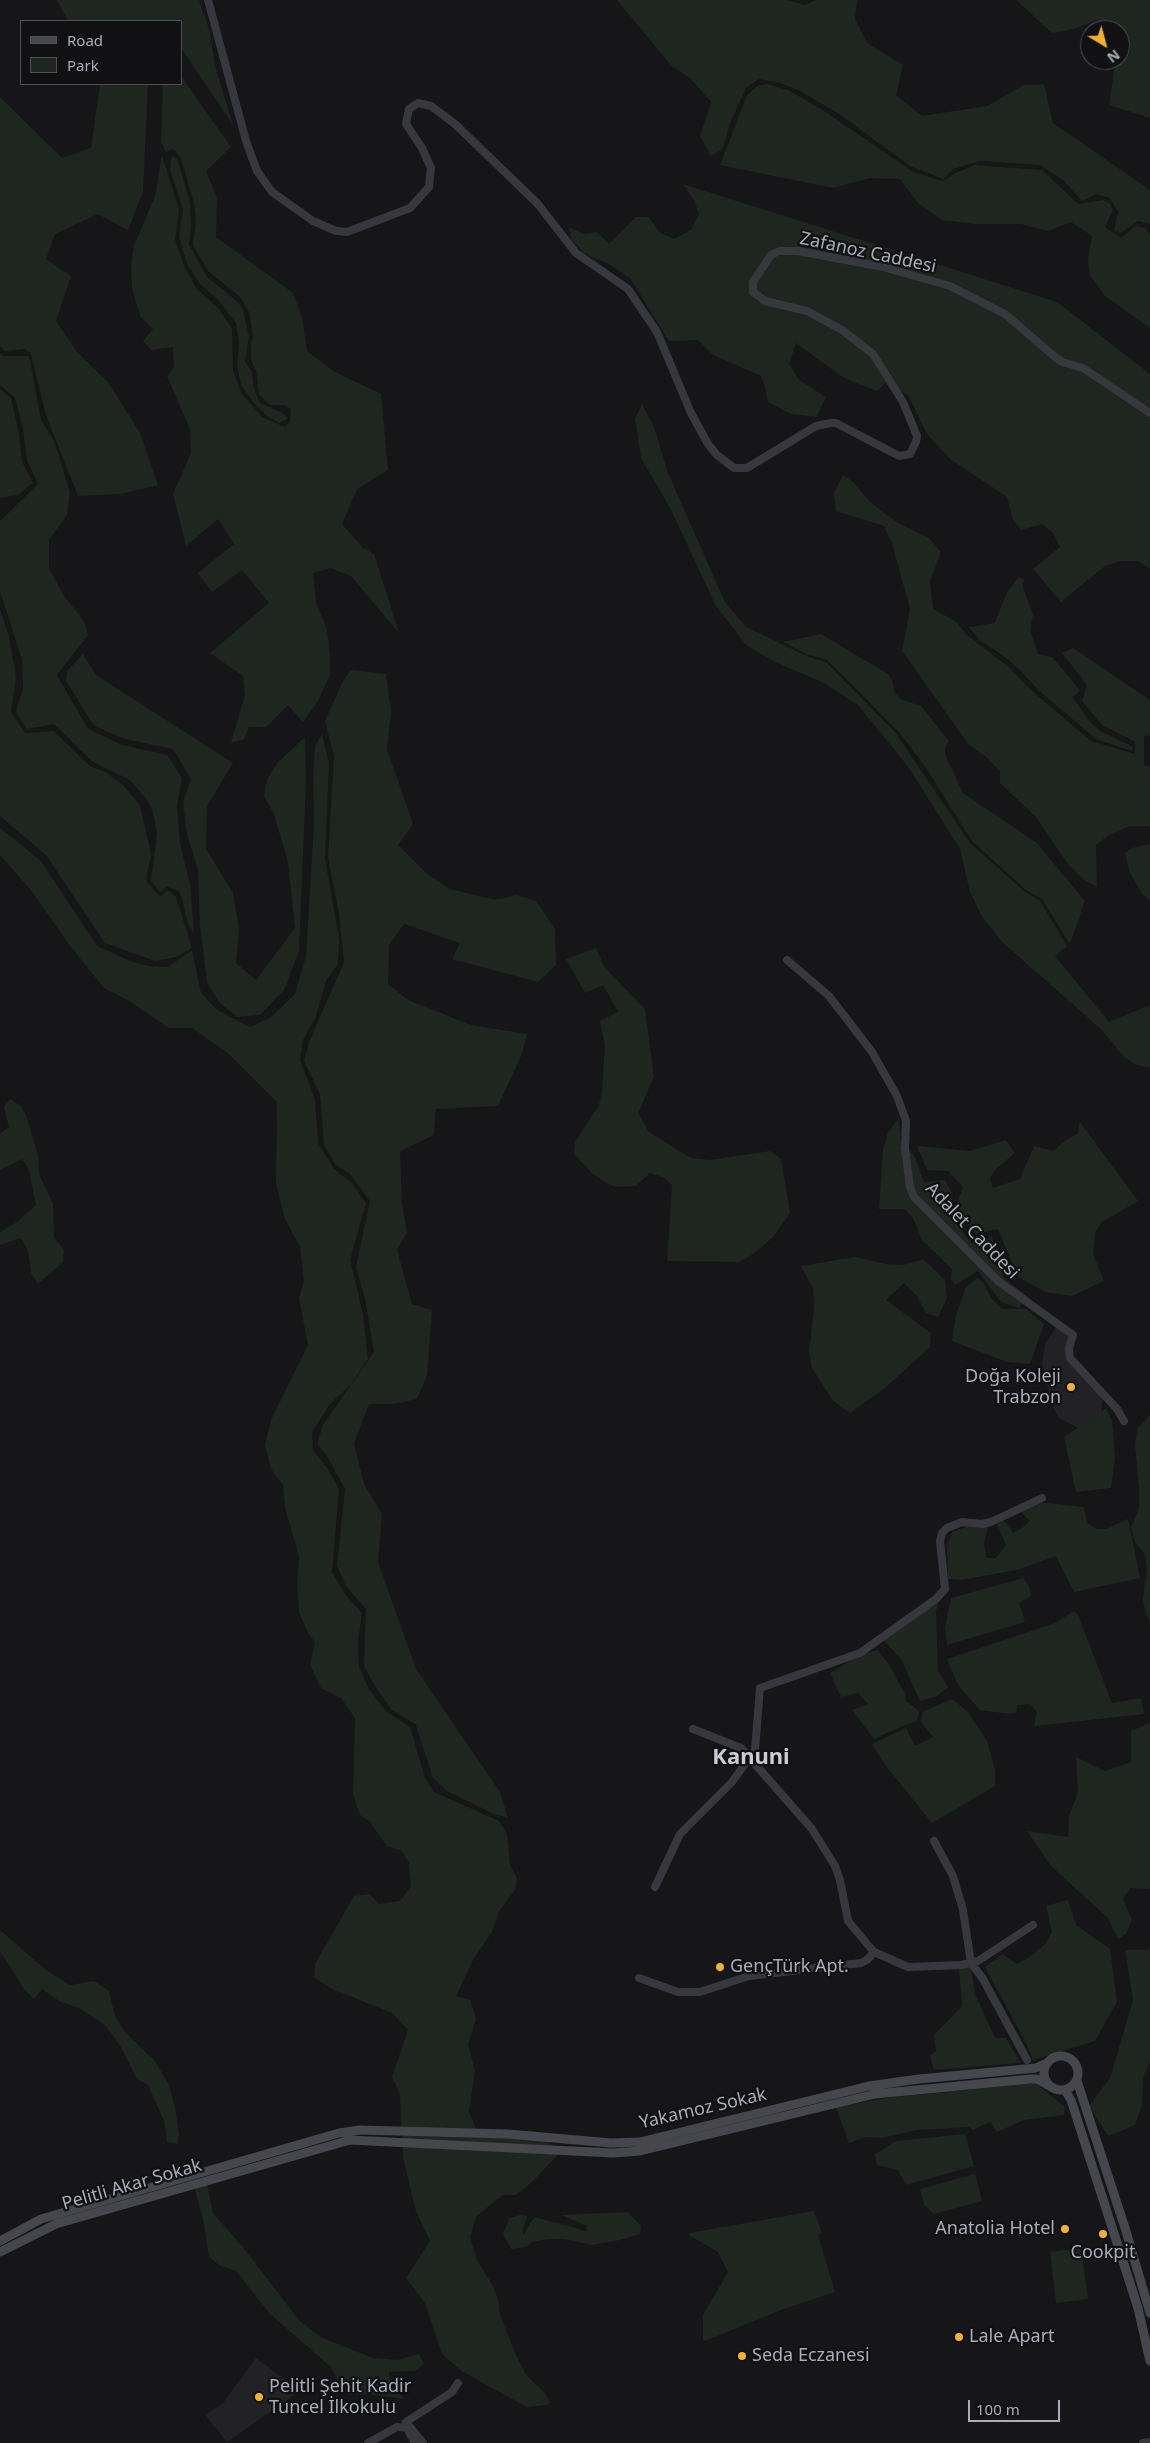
<!DOCTYPE html>
<meta charset="utf-8">
<style>
body{margin:0}
#map{position:relative;width:1150px;height:2443px;overflow:hidden;background:#161618;font-family:"Noto Sans",sans-serif}
canvas{display:block}
.legend{position:absolute;left:20px;top:20px;width:162px;height:65px;box-sizing:border-box;background:#111113;border:1px solid #4d4f55;margin:0;padding:6px 9px;list-style:none;font-size:15px;color:#a8adb8}
.legend li{display:flex;align-items:center;gap:10px;height:25px}
.legend b{width:25px;border:1px solid #4d4f55}
.north{position:absolute;left:1080px;top:20px;width:50px;height:50px;box-sizing:border-box;background:#111113;border:1px solid #4d4f55;border-radius:50%;rotate:143deg;font-size:14px;font-weight:700;line-height:20px;text-align:center;color:#a8adb8}
.north::after{content:'';display:block;margin:auto;width:18px;height:22px;background:#f2b134;clip-path:polygon(50% 0,100% 100%,50% 72%,0 100%)}
.scale{position:absolute;left:968px;top:2400px;width:92px;height:22px;box-sizing:border-box;border:2px solid #a8adb8;border-top:0;padding-left:6px;font-size:15px;line-height:18px;white-space:nowrap;color:#a8adb8;-webkit-text-stroke:4px #111113;paint-order:stroke}
</style>
<div id="map">
<canvas width="1150" height="2443"></canvas>
<ul class="legend">
<li><b style="height:6px;background:#45474d"></b>Road</li>
<li><b style="height:14px;background:#1e261f"></b>Park</li>
</ul>
<div class="north">N</div>
<div class="scale">100 m</div>
</div>
<script>
const g = document.querySelector('canvas').getContext('2d');
g.lineJoin = 'round';
function fillPath(path, color) { g.fillStyle = color; g.fill(path, 'evenodd'); }
const toPath = rows => new Path2D(rows.map(r => 'M' + r).join(''));
function trace(path, color, width, dash) { g.strokeStyle = color; g.lineWidth = width; g.lineCap = dash ? 'butt' : 'round'; g.setLineDash(dash || []); g.stroke(path); }
function label(font, color, halo, rows, align = 'center') {
  g.font = font + ' "Noto Sans",sans-serif'; g.lineWidth = 4.5; g.setLineDash([]); g.textBaseline = 'middle'; g.strokeStyle = halo; g.fillStyle = color; for (const [text, x, y, turn = 0] of rows) {
    g.save(); g.translate(x, y); g.rotate((+turn || 0) * Math.PI / 180); g.textAlign = isNaN(turn) ? turn : align; if (halo) g.strokeText(text, 0, 0); g.fillText(text, 0, 0); g.restore();
  }
}
fillPath(toPath([
 [1056,1327,1070,1336,1070,1361,1103,1397,1099,1427,1080,1429,1059,1418,1054,1409,1042,1365,1045,1344],
 [256,2358,300,2391,227,2442,205,2415,223,2403]
]), '#222225');
fillPath(toPath([
 [57,0,199,0,209,29,216,69,233,125,181,48,181,21,68,21],
 [617,0,787,0,805,5,816,0,857,0,855,19,867,43,903,65,896,95,922,116,987,106,1024,85,1044,84,1053,123,1150,190,1150,224,1138,221,1121,233,1114,231,1118,212,1110,198,1096,194,1082,201,1063,180,1040,165,979,161,953,169,943,179,910,166,839,114,800,91,780,83,759,79,746,88,731,121,723,148,711,156,700,136,711,102,691,79,671,65],
 [1016,0,1150,0,1150,118,1109,105,1115,65,1110,60,1120,60,1120,30,1104,30,1097,20,1074,29,1052,33],
 [181,76,231,147,206,171,217,198,216,237,293,293,302,317,307,351,333,371,381,394,388,470,357,489,342,524,363,548,374,554,399,633,351,576,330,568,313,573,316,603,327,629,330,655,330,675,318,701,303,722,288,705,266,727,249,727,244,739,231,743,245,695,243,676,210,653,269,603,242,570,212,592,198,573,234,544,218,519,186,546,173,494,191,453,190,429,167,376,174,367,173,347,151,350,143,341,153,329,140,316,132,288,131,264,134,246,155,196,162,155,179,210,175,240,184,266,197,289,219,309,232,329,233,370,241,393,262,417,285,427,290,421,291,409,283,405,270,405,259,394,256,371,251,360,251,344,253,336,249,312,240,297,208,271,193,245,196,222,194,203,181,158,173,149,166,152,161,142,163,84,181,84],
 [100,84,148,84,143,192,128,230,98,214,55,234,46,259,71,276,56,321,77,352,108,382,140,433,158,485,120,494,78,496,46,415,31,354,25,349,5,351,0,346,0,97,62,158,91,148],
 [767,84,788,90,826,112,913,172,943,181,955,173,975,165,1042,170,1078,204,1103,200,1110,204,1113,210,1105,227,1121,238,1136,226,1145,228,1150,235,1150,328,1105,296,1090,275,1088,260,1092,236,1071,222,1048,231,1021,224,974,224,942,220,918,203,900,179,870,178,833,188,720,165,747,95,757,86],
 [174,156,178,160,190,203,191,224,189,245,207,277,238,302,243,310,249,336,245,362,252,372,254,389,260,403,282,413,288,418,279,423,267,416,253,402,241,385,237,365,239,342,236,323,218,300,200,284,187,264,179,237,183,209,170,171,171,158],
 [683,184,1057,302,1150,374,1150,569,1138,561,1121,561,1105,566,1061,602,1033,569,1060,547,1053,533,1042,524,1021,530,1013,520,1007,497,950,459,927,434,908,395,885,383,877,391,861,385,841,376,796,343,789,364,799,380,826,397,817,417,791,414,768,402,765,387,761,376,713,355,698,340,669,341,630,278,607,263,584,253,571,239,569,227,584,234,597,232,609,244,636,217,649,217,659,232,674,239,691,230,699,214,694,200],
 [0,354,2,356,29,356,41,420,54,441,70,492,67,515,49,540,49,568,64,596,84,621,88,635,57,675,88,729,122,745,167,755,182,778,177,806,180,843,190,885,194,934,188,923,180,892,167,886,160,892,151,881,157,833,153,812,147,800,130,780,93,762,54,724,27,729,16,712,23,687,22,660,0,591,0,521,38,484,27,460,23,429,15,398,0,385],
 [0,389,11,398,19,433,22,462,33,483,19,494,0,498],
 [642,404,654,427,668,473,725,602,746,627,809,657,826,662,895,732,970,843,1024,891,1040,901,1067,946,1055,956,1109,1022,1150,1005,1150,1068,1134,1064,1122,1055,1103,1031,1001,941,981,915,970,892,960,849,909,768,858,705,822,682,775,662,747,646,716,606,670,508,641,458,635,419],
 [843,475,853,482,870,502,896,522,929,538,941,552,930,581,933,609,955,621,968,636,1006,665,1032,691,1091,741,1135,754,1135,742,1102,725,1082,701,1087,685,1062,653,1073,648,1150,700,1150,734,1144,737,1144,765,1150,767,1150,826,1130,826,1109,835,1096,845,1097,887,1084,880,1067,863,1036,817,1000,783,1000,771,985,756,969,745,902,651,910,609,892,543,884,526,836,511,834,493],
 [1019,577,1025,580,1022,585,1033,615,1030,630,1038,654,1052,657,1080,690,1073,697,1089,721,1100,731,1133,747,1132,751,1096,739,1039,691,1020,670,1001,654,979,640,969,627,995,623,1007,592],
 [0,609,9,636,16,677,11,712,25,733,54,731,90,766,105,772,123,785,140,805,151,854,146,881,160,897,168,890,176,897,192,948,176,957,155,961,105,943,46,855,0,816],
 [821,634,888,674,893,682,894,691,900,699,921,706,949,741,945,747,945,755,963,793,1037,843,1085,901,1071,941,1069,943,1042,899,1026,890,972,841,924,765,899,732,826,659,808,655,783,642],
 [83,654,96,675,233,763,207,806,206,849,233,893,239,928,236,963,256,980,295,928,288,862,274,814,264,796,267,780,277,763,305,737,306,782,299,951,284,990,260,1015,237,1017,219,1002,207,982,200,925,198,870,187,834,183,802,191,779,173,749,125,739,94,726,66,681,67,671],
 [351,670,386,674,391,711,387,749,413,824,398,845,426,873,450,889,495,900,517,895,536,901,555,929,556,965,538,982,452,959,460,943,404,924,389,945,388,984,408,1000,471,1025,527,1034,522,1054,498,1106,436,1109,434,1135,400,1151,402,1203,407,1232,397,1250,412,1304,432,1310,427,1375,417,1399,394,1404,369,1404,354,1443,364,1484,382,1514,378,1562,416,1669,500,1792,508,1818,492,1813,447,1791,433,1778,416,1725,391,1709,373,1683,364,1666,366,1609,346,1586,337,1566,345,1489,325,1453,317,1444,323,1425,374,1352,365,1299,356,1267,370,1201,350,1174,336,1165,324,1145,320,1094,304,1061,309,1042,344,962,339,913,328,857,334,757,325,721,343,681],
 [322,734,329,763,325,858,339,939,338,964,326,981,316,1016,303,1040,300,1060,315,1099,318,1143,334,1169,351,1182,366,1203,350,1260,363,1314,368,1359,351,1384,329,1405,312,1433,313,1450,328,1469,339,1489,332,1572,345,1594,362,1613,358,1642,359,1666,369,1689,386,1711,410,1727,425,1778,434,1792,499,1821,507,1834,510,1865,517,1878,515,1890,499,1911,492,1932,474,1958,456,1996,470,2000,476,2019,468,2045,475,2070,469,2111,477,2132,546,2141,561,2151,532,2182,516,2195,502,2195,476,2217,470,2237,477,2260,493,2286,499,2302,500,2315,515,2353,526,2375,545,2393,550,2402,547,2405,527,2407,463,2372,442,2354,425,2303,406,2278,430,2241,416,2211,403,2158,400,2094,392,2077,408,2030,392,2013,330,1988,314,1977,315,1964,354,1896,370,1894,379,1904,400,1901,411,1886,409,1863,402,1851,387,1846,369,1821,360,1815,353,1795,355,1718,341,1698,321,1688,310,1665,315,1642,308,1633,299,1612,297,1584,299,1556,285,1508,283,1485,271,1469,265,1445,271,1420,308,1345,299,1298,304,1281,300,1247,285,1219,276,1184,277,1102,229,1054,192,1028,169,1028,129,1001,104,988,71,947,30,889,0,855,0,828,41,861,97,946,130,961,148,966,168,967,192,950,201,993,217,1010,250,1027,270,1018,295,994,306,956,314,824,313,776,315,746],
 [1150,844,1150,900,1141,893,1129,870,1125,853,1132,848],
 [596,948,605,968,645,1009,654,1077,638,1113,649,1132,691,1158,710,1160,770,1151,781,1159,790,1213,773,1237,752,1255,738,1262,667,1261,672,1185,665,1178,650,1173,636,1186,617,1187,608,1184,593,1174,574,1154,575,1142,599,1105,602,1090,605,1045,600,1021,618,1012,603,985,585,993,566,959],
 [10,1099,21,1106,26,1115,38,1155,39,1174,53,1204,54,1237,64,1250,63,1262,38,1284,31,1273,28,1251,21,1238,0,1245,0,1232,17,1222,36,1205,29,1170,22,1159,0,1170,0,1134,9,1127,4,1107],
 [899,1118,901,1145,914,1155,924,1182,945,1180,953,1195,942,1204,971,1243,992,1237,1004,1278,1027,1296,1019,1308,1001,1302,978,1271,955,1285,951,1279,952,1269,922,1240,913,1218,905,1209,879,1209,883,1149,888,1132],
 [1080,1122,1138,1201,1102,1222,1095,1232,1093,1254,1104,1281,1072,1296,1045,1292,1018,1277,998,1229,975,1234,956,1207,963,1187,948,1171,927,1170,917,1146,970,1151,1006,1140,1015,1153,996,1169,990,1178,993,1188,1020,1179,1034,1146,1054,1151,1063,1142,1078,1133],
 [855,1257,886,1264,903,1265,923,1259,945,1280,947,1298,938,1317,926,1313,917,1296,904,1283,886,1300,931,1333,930,1347,885,1388,850,1413,833,1401,812,1368,809,1353,814,1308,813,1289,801,1266],
 [977,1278,983,1282,991,1298,1002,1309,1026,1309,1044,1324,1030,1364,1007,1362,952,1341,956,1315,966,1287],
 [1106,1408,1112,1421,1115,1458,1111,1488,1076,1492,1064,1437],
 [1150,1415,1150,1620,1146,1615,1143,1600,1147,1568,1144,1553,1135,1542,1131,1528,1139,1509,1139,1488,1135,1446,1137,1429],
 [1038,1502,1084,1507,1087,1523,1097,1529,1106,1529,1128,1519,1140,1578,1074,1592,1056,1556,1017,1570,961,1580,948,1579,947,1546,952,1532,972,1525,988,1527,984,1543,986,1558,996,1558,1006,1545,997,1524,1003,1519,1013,1533,1022,1528,1030,1521,1021,1512],
 [1023,1578,1029,1586,1031,1596,1019,1603,1025,1622,947,1645,945,1628,951,1598],
 [940,1599,936,1611,938,1671,948,1687,937,1696,920,1701,901,1659,884,1641],
 [1074,1611,1078,1615,1112,1703,1141,1698,1144,1714,1034,1726,1037,1712,1030,1704,1017,1705,1016,1712,1010,1714,980,1710,958,1685,947,1659,1055,1623],
 [877,1650,889,1664,905,1694,906,1701,919,1711,917,1721,905,1725,874,1739,852,1710,868,1704,858,1693,841,1697,830,1673,860,1655],
 [952,1699,967,1711,987,1741,995,1770,995,1786,932,1823,886,1766,872,1744,906,1728,915,1746,933,1737,921,1722,922,1712],
 [1150,1723,1150,1889,1130,1888,1123,1899,1132,1920,1126,1934,1118,1939,1108,1918,1051,1866,1027,1831,1068,1837,1069,1816,1078,1792,1076,1757,1105,1771,1131,1762,1131,1731],
 [1068,1900,1076,1925,1110,1949,1117,2002,1095,2041,1033,2060,1027,2045,985,1967,1002,1954,1017,1964,1031,1956,1046,1943,1052,1932,1046,1906],
 [0,1930,46,1970,70,1985,94,1981,109,1991,114,2013,124,2031,155,2061,169,2085,175,2108,179,2134,178,2144,167,2142,164,2121,148,2085,137,2079,121,2047,105,2025,79,2008,59,2001,42,1989,34,1999,24,1989,0,1951],
 [1150,1947,1150,2061,1143,2079,1142,2105,1135,2125,1108,2136,1089,2106,1110,2078,1133,2000,1125,1950,1148,1950],
 [970,1966,976,1996,995,2038,1006,2038,1021,2063,934,2070,930,2056,936,2051,934,2035,962,2006,959,1969],
 [1035,2083,1065,2107,1064,2115,1024,2120,997,2132,990,2122,973,2130,969,2127,916,2130,882,2138,866,2137,849,2143,836,2107,887,2098],
 [965,2134,974,2166,906,2185,898,2170,877,2165,875,2154,896,2141],
 [975,2174,982,2201,934,2214,924,2205,920,2189],
 [207,2184,213,2213,242,2246,299,2320,320,2337,373,2358,398,2360,419,2354,424,2364,415,2371,389,2372,390,2382,404,2399,366,2394,348,2395,340,2387,331,2367,270,2314,236,2271,219,2265,209,2257,203,2218,194,2187],
 [814,2211,822,2233,818,2235,835,2292,781,2310,705,2341,703,2339,703,2315,728,2272,718,2252,689,2235,689,2233],
 [628,2212,641,2226,640,2234,620,2240,592,2245,564,2239,548,2239,532,2242,526,2247,511,2249,503,2234,509,2218,520,2215,527,2216,523,2229,524,2235,530,2223,535,2217,586,2231,587,2226,561,2215],
 [1081,2248,1088,2299,1056,2303,1050,2252]
]), '#1e261f');
trace(toPath([
 [208,0,246,141,257,171,272,192,313,221,336,231,347,232,410,208,429,187,431,168,422,148,406,124,409,109,418,103,431,106,455,124,537,203,576,253,628,289,657,332,691,413,708,444,717,455,734,468,747,468,816,426,831,423,836,423,899,456,910,454,916,442,917,436,903,402,873,354,842,330,807,311,765,301,753,292,753,282,771,255,779,251,798,251,883,267,950,286,1005,314,1055,357,1062,362,1083,368,1150,413],
 [787,960,829,996,872,1052,897,1096,906,1121,905,1148,910,1187,914,1197,998,1281,1073,1335,1069,1348,1070,1358,1117,1409,1124,1421],
 [693,1729,741,1748,812,1829,835,1866,840,1880,848,1921,874,1952],
 [934,1841,953,1876,963,1910,971,1963,983,1979,1027,2060],
 [655,1887,680,1834,732,1782,755,1750,760,1688,860,1653,936,1599,945,1589,940,1541,942,1533,947,1528,962,1522,982,1524,991,1522,1042,1498],
 [639,1978,678,1992,700,1992,749,1976,861,1963,867,1960,874,1952,908,1967,961,1965,978,1961,1033,1925],
 [410,2428,409,2432,415,2443],
 [368,2443,397,2427,410,2428],
 [423,2443,406,2422,452,2392,458,2383],
 [1143,2443,1150,2442]
]), '#37383d', 8);
trace(toPath([
 '1044 2073a17 17 0 1 1 34 0a17 17 0 1 1-34 0Z',
 [1077,2081,1126,2231,1150,2313],
 [1065,2090,1071,2100,1138,2308,1150,2361],
 [0,2241,41,2219,339,2133,360,2130,508,2134,611,2143,640,2142,869,2086,919,2079,1036,2068,1047,2063],
 [0,2252,56,2224,350,2140,613,2153,640,2151,875,2094,1031,2079,1037,2079,1048,2085]
]), '#45474d', 9);
for (const [x, y, r, color] of [
 [1071,1387,5,"#f2b134"],
 [720,1967,5,"#f2b134"],
 [1065,2229,5,"#f2b134"],
 [1103,2234,5,"#f2b134"],
 [959,2337,5,"#f2b134"],
 [742,2356,5,"#f2b134"],
 [259,2397,5,"#f2b134"]
]) { const dot = new Path2D(); dot.arc(x, y, r, 0, 2 * Math.PI); g.fillStyle = color; g.fill(dot); trace(dot, '#111113', 2); }
label('18px', '#a8adb8', '#111113', [
 ["Zafanoz Caddesi",868,253,12],
 ["Adalet Caddesi",972,1231,46],
 ["Yakamoz Sokak",703,2109,-13],
 ["Pelitli Akar Sokak",132,2185,-16]
]);
label('18px', '#a8adb8', '#111113', [
 ["Doğa Koleji",1061,1377,"right"],
 ["Trabzon",1061,1398,"right"],
 ["GençTürk Apt.",730,1967],
 ["Anatolia Hotel",1055,2229,"right"],
 ["Cookpit",1103,2253,"center"],
 ["Lale Apart",969,2337],
 ["Seda Eczanesi",752,2356],
 ["Pelitli Şehit Kadir",269,2387],
 ["Tuncel İlkokulu",269,2408]
], 'left');
label('bold 22px', '#c9ccd4', '#111113', [
 ["Kanuni",751,1758]
]);
</script>
